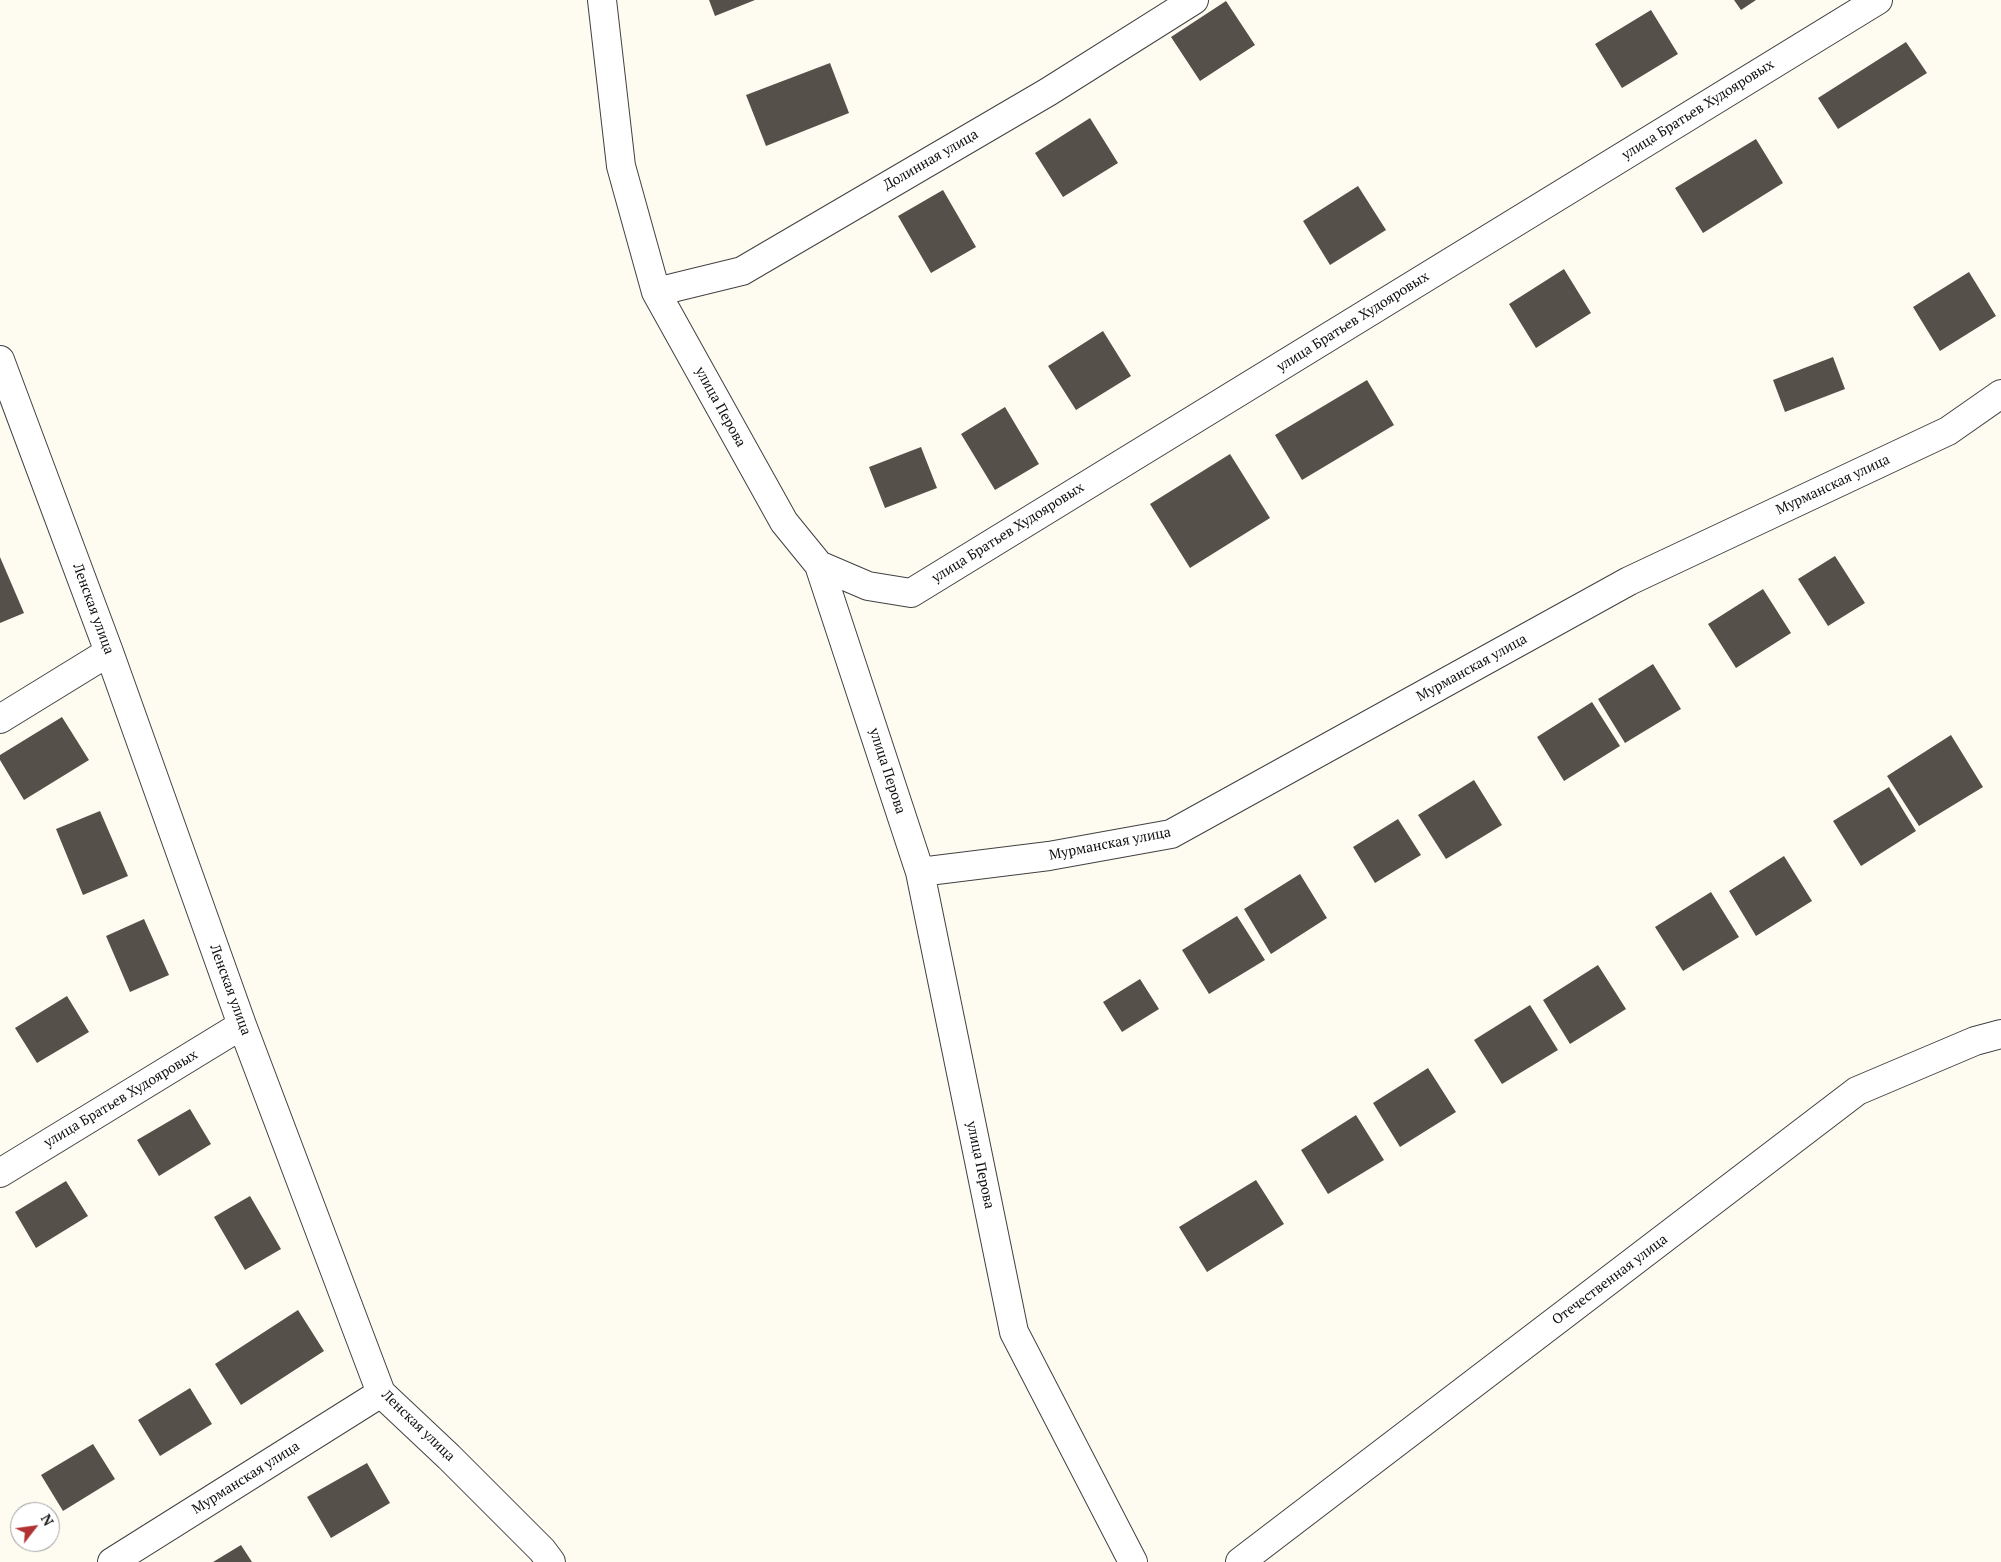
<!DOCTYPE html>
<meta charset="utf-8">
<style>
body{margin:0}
#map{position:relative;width:2001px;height:1562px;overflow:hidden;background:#fefcf1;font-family:"PT Serif",serif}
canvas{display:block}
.north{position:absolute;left:10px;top:1502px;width:50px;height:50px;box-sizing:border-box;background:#fff;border:1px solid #9f9f9f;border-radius:50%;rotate:60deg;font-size:14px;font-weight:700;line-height:20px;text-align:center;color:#0e0e0e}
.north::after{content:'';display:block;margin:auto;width:18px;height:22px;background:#b23233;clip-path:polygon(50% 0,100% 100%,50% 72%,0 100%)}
</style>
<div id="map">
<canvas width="2001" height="1562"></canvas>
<div class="north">N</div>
</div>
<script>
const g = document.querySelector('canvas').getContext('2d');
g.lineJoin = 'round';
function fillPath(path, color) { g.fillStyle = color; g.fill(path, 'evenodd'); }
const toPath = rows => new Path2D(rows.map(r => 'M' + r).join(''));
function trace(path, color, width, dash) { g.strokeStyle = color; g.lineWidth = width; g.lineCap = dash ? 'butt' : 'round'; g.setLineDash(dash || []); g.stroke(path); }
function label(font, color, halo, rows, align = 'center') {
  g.font = font + ' "PT Serif",serif'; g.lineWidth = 5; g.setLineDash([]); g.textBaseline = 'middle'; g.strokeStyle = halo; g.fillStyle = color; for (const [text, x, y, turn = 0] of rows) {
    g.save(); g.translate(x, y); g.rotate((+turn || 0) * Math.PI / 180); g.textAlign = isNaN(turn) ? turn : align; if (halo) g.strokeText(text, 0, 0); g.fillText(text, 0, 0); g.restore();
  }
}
fillPath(toPath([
 [709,0,755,0,715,16],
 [1734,0,1756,0,1741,10],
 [1226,1,1255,45,1200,81,1171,37],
 [1651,10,1678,54,1622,88,1595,44],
 [1906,42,1927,73,1838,129,1818,98],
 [830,63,849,113,766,146,746,95],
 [1090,118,1118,163,1063,197,1035,153],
 [1756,139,1783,183,1703,233,1675,188],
 [1358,186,1386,230,1330,265,1303,221],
 [943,190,976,247,931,273,898,216],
 [1564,269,1591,313,1536,348,1509,304],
 [1969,272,1996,316,1940,351,1913,307],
 [1103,331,1131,376,1076,410,1048,366],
 [1833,357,1845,389,1785,412,1773,380],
 [1367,380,1394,425,1302,480,1275,435],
 [1005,407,1039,464,995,490,961,434],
 [921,447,937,488,885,508,869,467],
 [1230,454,1270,518,1190,568,1150,504],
 [1835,556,1865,603,1828,626,1798,579],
 [0,557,24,613,0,623],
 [1763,589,1791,633,1736,668,1708,624],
 [1653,664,1681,709,1625,743,1598,699],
 [1592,702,1620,746,1564,781,1537,737],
 [62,717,89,760,24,800,0,760,0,755],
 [1951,735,1983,787,1919,826,1887,776],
 [1474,780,1502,825,1446,859,1418,815],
 [1889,787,1916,831,1861,866,1833,821],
 [100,811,128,876,83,895,56,829],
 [1398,819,1421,855,1375,883,1353,847],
 [1784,856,1812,901,1756,936,1729,891],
 [1300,874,1327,918,1271,954,1244,909],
 [1711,892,1739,937,1683,971,1655,927],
 [1237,916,1265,960,1209,994,1182,950],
 [144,919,169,975,130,992,106,936],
 [1598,965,1626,1009,1570,1044,1543,1000],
 [1140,979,1159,1009,1122,1032,1103,1002],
 [67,996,89,1032,37,1063,15,1028],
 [1530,1005,1558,1050,1502,1084,1474,1040],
 [1428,1068,1456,1112,1400,1147,1373,1103],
 [190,1109,211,1144,159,1176,137,1140],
 [1356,1115,1384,1160,1328,1194,1301,1150],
 [1256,1180,1284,1224,1207,1272,1179,1227],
 [66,1181,88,1216,36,1248,15,1212],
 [250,1196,281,1249,245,1270,214,1217],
 [298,1310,324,1351,241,1405,215,1364],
 [190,1388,212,1424,160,1456,138,1420],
 [93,1444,115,1479,63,1511,41,1475],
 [367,1463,390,1503,331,1538,307,1497],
 [241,1545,252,1562,213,1562]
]), '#56504b');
const street = toPath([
 [602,0,621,166,656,292,784,522,819,565,920,872,1014,1332,1133,1562],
 [656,292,742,271,1048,92,1194,0],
 [0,360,109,652,242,1025,381,1393,449,1457,542,1550,551,1562],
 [819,565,868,586,911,593,1878,0],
 [0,719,109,652],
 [920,872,1049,856,1171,834,1629,581,1948,431,2001,394],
 [0,1173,242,1025],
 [112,1562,381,1393],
 [1240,1562,1857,1091,1975,1041,2001,1034]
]);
trace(street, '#414141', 30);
trace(street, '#fff', 28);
label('14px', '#0e0e0e', '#fff', [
 ["улица Братьев Худояровых",1698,110,-32],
 ["Долинная улица",931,160,-30],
 ["улица Братьев Худояровых",1353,322,-32],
 ["улица Перова",720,407,61],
 ["Мурманская улица",1833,485,-25],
 ["улица Братьев Худояровых",1008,533,-32],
 ["Ленская улица",93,609,70],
 ["Мурманская улица",1472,668,-29],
 ["улица Перова",887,771,72],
 ["Мурманская улица",1110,844,-11],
 ["Ленская улица",230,990,70],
 ["улица Братьев Худояровых",121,1099,-31],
 ["улица Перова",980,1165,78],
 ["Отечественная улица",1610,1280,-37],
 ["Ленская улица",418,1426,44],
 ["Мурманская улица",246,1478,-32]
]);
</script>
